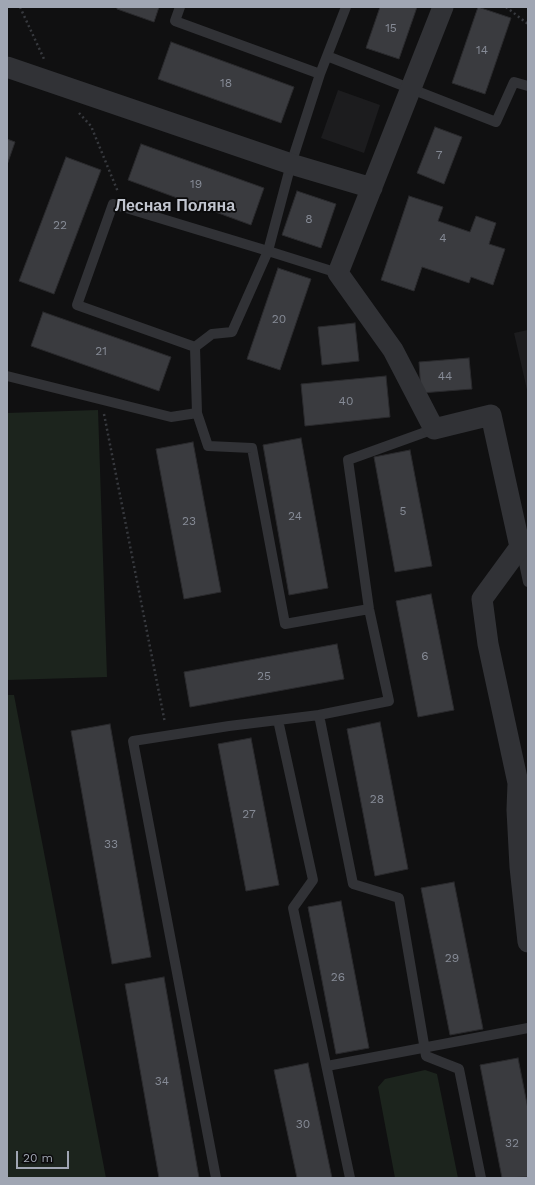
<!DOCTYPE html>
<meta charset="utf-8">
<style>
body{margin:0}
#map{position:relative;width:535px;height:1185px;overflow:hidden;background:#101011;font-family:"Work Sans",sans-serif}
canvas{display:block}
.frame{position:absolute;inset:0;border:8px solid #a0a6b3;pointer-events:none}
.scale{position:absolute;left:16px;top:1151px;width:53px;height:18px;box-sizing:border-box;border:2px solid #a0a6b3;border-top:0;padding-left:5px;font-size:12px;line-height:14px;white-space:nowrap;color:#a0a6b3;-webkit-text-stroke:3px #0b0b0c;paint-order:stroke}
</style>
<div id="map">
<canvas width="535" height="1185"></canvas>
<div class="frame"></div>
<div class="scale">20 m</div>
</div>
<script>
const g = document.querySelector('canvas').getContext('2d');
g.lineJoin = 'round';
function fillPath(path, color) { g.fillStyle = color; g.fill(path, 'evenodd'); }
const toPath = rows => new Path2D(rows.map(r => 'M' + r).join(''));
function trace(path, color, width, dash) { g.strokeStyle = color; g.lineWidth = width; g.lineCap = dash ? 'butt' : 'round'; g.setLineDash(dash || []); g.stroke(path); }
function label(font, color, halo, rows, align = 'center') {
  g.font = font + ' "Work Sans",sans-serif'; g.lineWidth = 3.5; g.setLineDash([]); g.textBaseline = 'middle'; g.strokeStyle = halo; g.fillStyle = color; for (const [text, x, y, turn = 0] of rows) {
    g.save(); g.translate(x, y); g.rotate((+turn || 0) * Math.PI / 180); g.textAlign = isNaN(turn) ? turn : align; if (halo) g.strokeText(text, 0, 0); g.fillText(text, 0, 0); g.restore();
  }
}
fillPath(toPath([
 [338,90,380,105,364,153,321,138],
 [528,330,528,394,514,333]
]), '#1c1c1e');
fillPath(toPath([
 [98,410,107,677,7,680,7,413],
 [7,695,14,695,106,1178,7,1178],
 [425,1070,437,1074,458,1178,395,1178,378,1087,385,1079]
]), '#1c241d');
const building = toPath([
 [117,7,159,7,154,22,117,9,117,7],
 [380,7,417,7,399,59,366,48,380,7],
 [478,7,511,18,485,94,452,83,478,7],
 [171,42,294,87,281,123,158,79,171,42],
 [435,127,462,137,444,184,417,173,435,127],
 [7,139,15,142,7,165,7,139],
 [141,144,264,188,251,225,128,180,141,144],
 [66,157,101,170,54,294,19,281,66,157],
 [297,191,336,204,321,248,282,235,297,191],
 [409,196,443,207,438,221,470,232,476,216,496,223,489,244,505,249,493,285,471,277,469,283,422,267,414,291,381,280,409,196],
 [278,268,311,279,280,370,247,359,278,268],
 [43,312,171,357,159,391,31,346,43,312],
 [355,323,359,361,322,365,318,327,355,323],
 [469,358,472,389,421,393,419,362,469,358],
 [386,376,390,417,305,426,301,384,386,376],
 [301,438,328,588,289,595,263,445,301,438],
 [193,442,221,592,184,599,156,449,193,442],
 [410,450,432,566,395,572,374,457,410,450],
 [431,594,454,710,418,717,396,601,431,594],
 [337,644,344,679,190,707,184,672,337,644],
 [380,722,408,869,375,876,347,729,380,722],
 [110,724,151,957,112,964,71,731,110,724],
 [251,738,279,885,246,891,218,744,251,738],
 [454,882,483,1029,450,1035,421,888,454,882],
 [341,901,369,1048,336,1054,308,907,341,901],
 [164,977,199,1178,159,1178,125,984,164,977],
 [518,1058,528,1109,528,1177,502,1178,480,1065,518,1058],
 [308,1063,332,1178,297,1178,274,1070,308,1063]
]);
fillPath(building, '#3a3b3f');
trace(building, '#2a2a2d', 1);
trace(toPath([
 [20,7,44,59],
 [506,7,528,24],
 [79,113,91,126,118,192],
 [104,414,165,723]
]), '#37393e', 2.5, [2, 3]);
trace(toPath([
 [180,7,175,21,320,74,346,7],
 [327,56,496,122,514,82,528,86],
 [320,74,291,164,268,251,338,273],
 [113,204,268,251,232,332,212,334,195,347,77,305,113,204],
 [195,347,197,413,208,446,252,448,285,624,369,609],
 [7,376,171,417,197,413],
 [434,429,348,460,369,609,389,701,319,715,353,884,399,898,426,1056,459,1069,481,1178],
 [521,549,528,582],
 [278,720,313,880,293,908,350,1178],
 [327,1066,528,1028],
 [216,1178,133,741,229,726,319,715]
]), '#313236', 10);
trace(toPath([
 [443,7,338,273,393,350,434,429,491,415,520,547,482,599,488,644,518,783,517,810,520,867,528,942],
 [7,67,291,164,372,188]
]), '#313236', 21);
label('12px', '#868b96', null, [
 ["15",391,28],
 ["14",482,50],
 ["18",226,83],
 ["7",439,155],
 ["19",196,184],
 ["8",309,219],
 ["22",60,225],
 ["4",443,238],
 ["20",279,319],
 ["21",101,351],
 ["44",445,376],
 ["40",346,401],
 ["5",403,511],
 ["24",295,516],
 ["23",189,521],
 ["6",425,656],
 ["25",264,676],
 ["28",377,799],
 ["27",249,814],
 ["33",111,844],
 ["29",452,958],
 ["26",338,977],
 ["34",162,1081],
 ["30",303,1124],
 ["32",512,1143]
]);
label('bold 16px', '#c1c5cf', '#0b0b0c', [
 ["Лесная Поляна",175,206]
]);
</script>
